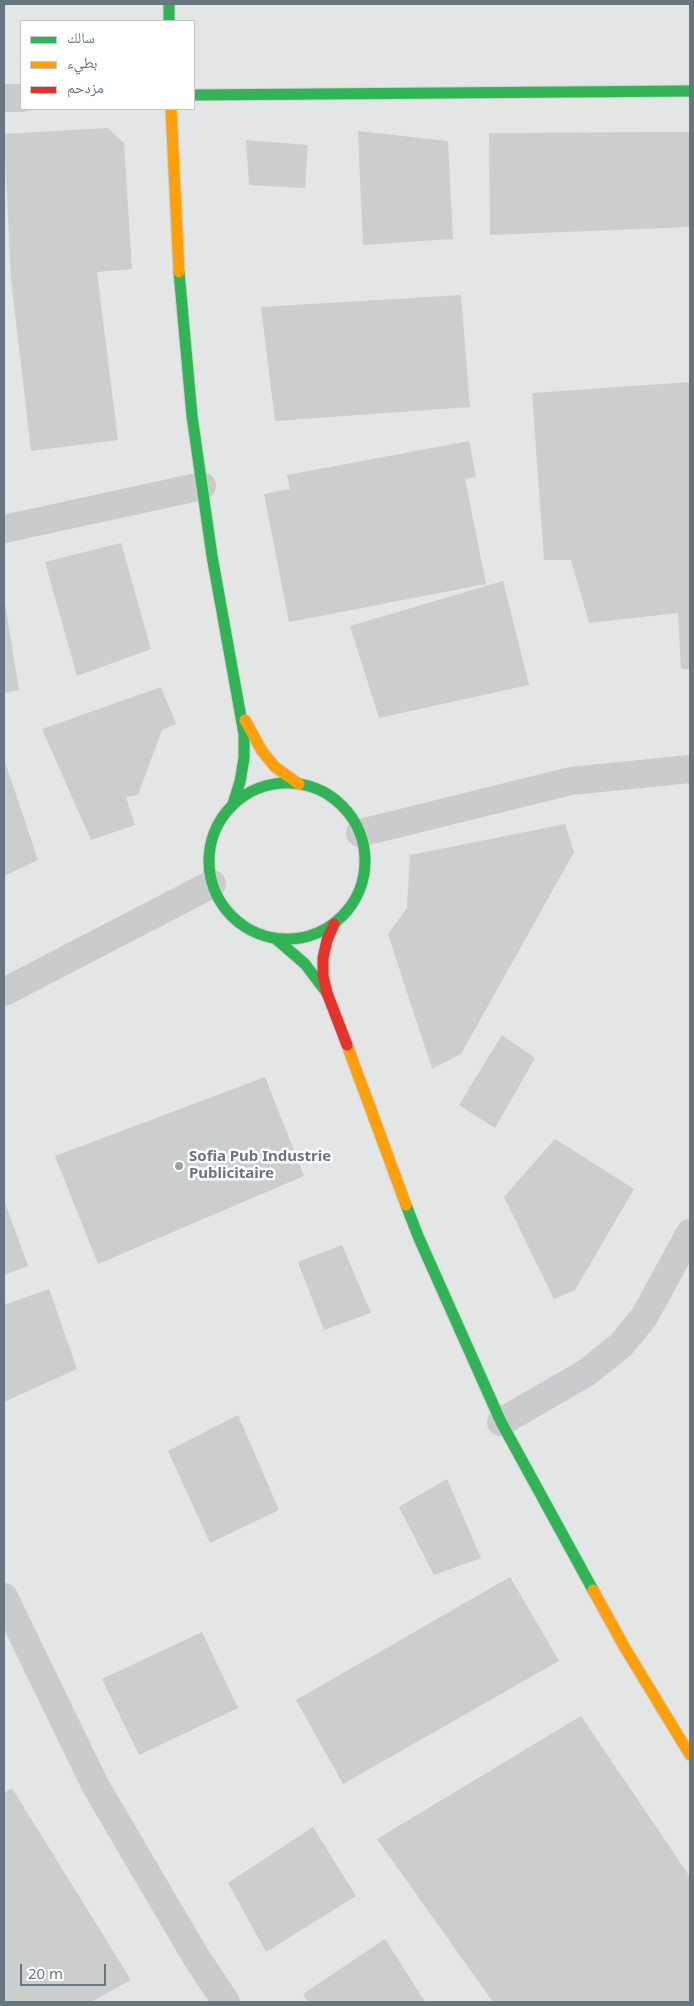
<!DOCTYPE html>
<meta charset="utf-8">
<style>
body{margin:0}
#map{position:relative;width:694px;height:2006px;overflow:hidden;background:#f5f5f4;font-family:"Noto Sans","Noto Naskh Arabic",sans-serif}
canvas{display:block}
.frame{position:absolute;inset:0;border:5px solid #677782;pointer-events:none}
.legend{position:absolute;left:20px;top:20px;width:175px;height:90px;box-sizing:border-box;background:#fff;border:1px solid #c2c9cd;margin:0;padding:6px 9px;list-style:none;font-size:15px;color:#677782}
.legend li{display:flex;align-items:center;gap:10px;height:25px}
.legend b{width:25px;border:1px solid #c2c9cd}
.scale{position:absolute;left:20px;top:1964px;width:86px;height:22px;box-sizing:border-box;border:2px solid #677782;border-top:0;padding-left:6px;font-size:15px;line-height:18px;white-space:nowrap;color:#677782;-webkit-text-stroke:4px #fff;paint-order:stroke}
</style>
<div id="map">
<canvas width="694" height="2006"></canvas>
<div class="frame"></div>
<ul class="legend">
<li><b style="height:6px;background:#30b455"></b>سالك</li>
<li><b style="height:6px;background:#ff9f0a"></b>بطيء</li>
<li><b style="height:6px;background:#e5322d"></b>مزدحم</li>
</ul>
<div class="scale">20 m</div>
</div>
<script>
const g = document.querySelector('canvas').getContext('2d');
g.lineJoin = 'round';
function fillPath(path, color) { g.fillStyle = color; g.fill(path, 'evenodd'); }
const toPath = rows => new Path2D(rows.map(r => 'M' + r).join(''));
function trace(path, color, width, dash) { g.strokeStyle = color; g.lineWidth = width; g.lineCap = dash ? 'butt' : 'round'; g.setLineDash(dash || []); g.stroke(path); }
function label(font, color, halo, rows, align = 'center') {
  g.font = font + ' "Noto Sans",sans-serif'; g.lineWidth = 5; g.setLineDash([]); g.textBaseline = 'middle'; g.strokeStyle = halo; g.fillStyle = color; for (const [text, x, y, turn = 0] of rows) {
    g.save(); g.translate(x, y); g.rotate((+turn || 0) * Math.PI / 180); g.textAlign = isNaN(turn) ? turn : align; if (halo) g.strokeText(text, 0, 0); g.fillText(text, 0, 0); g.restore();
  }
}
fillPath(toPath([
 [4,4,690,4,690,2002,4,2002],
 [21,21,194,21,194,109,21,109]
]), '#e4e5e5');
fillPath(toPath([
 [108,128,124,143,132,269,97,272,118,440,31,451,11,279,4,134],
 [358,131,448,141,453,239,363,245],
 [690,132,690,227,490,235,489,133],
 [246,140,308,145,305,188,249,185],
 [461,295,470,407,275,421,261,307],
 [690,382,690,669,681,669,678,613,589,623,571,560,544,560,532,393],
 [469,441,476,477,465,479,486,584,289,622,264,494,290,489,287,475],
 [121,543,151,649,77,676,45,562],
 [503,581,529,685,379,718,350,626],
 [4,597,19,690,4,693],
 [161,687,176,724,162,730,138,795,126,797,135,825,91,840,42,729],
 [4,759,38,860,4,876],
 [565,824,574,852,461,1054,432,1069,388,934,407,908,410,855],
 [502,1035,535,1058,495,1128,459,1105],
 [265,1077,304,1176,98,1264,55,1156],
 [555,1139,634,1189,575,1290,554,1299,504,1197],
 [4,1200,28,1266,4,1275],
 [342,1245,371,1313,324,1330,298,1262],
 [49,1289,77,1369,4,1402,4,1305],
 [238,1415,279,1510,210,1543,168,1451],
 [447,1479,481,1558,434,1575,399,1507],
 [510,1577,559,1661,343,1784,296,1700],
 [202,1632,238,1708,139,1755,102,1679],
 [581,1716,690,1877,690,2002,493,2002,377,1839],
 [12,1788,131,1980,91,2002,4,2002,4,1793],
 [313,1827,356,1896,266,1952,228,1883],
 [385,1939,425,2002,308,2002,303,1994]
]), '#cccece');
const fast = toPath([
 [169,4,169,21],
 [194,95,690,91],
 [179,272,192,416,212,556,244,734,244,758,240,782,233,804],
 '209 861a78 78 0 1 1 156 0a78 78 0 1 1-156 0Z',
 [275,938,305,964,327,993],
 [406,1205,418,1236,501,1422,593,1590]
]);
const slow = toPath([
 [171,109,179,272],
 [245,720,262,751,275,767,299,784],
 [347,1045,406,1205],
 [593,1590,625,1648,690,1755]
]);
const jam = toPath([
 [334,924,327,940,323,958,323,976,327,993,347,1045]
]);
trace(fast, '#d1d2d2', 13);
trace(slow, '#d1d2d2', 13);
trace(jam, '#d1d2d2', 13);
trace(toPath([
 [4,98,21,98],
 [4,529,202,486],
 [360,833,571,781,690,769],
 [4,992,212,884],
 [501,1422,586,1373,621,1345,644,1317,690,1233],
 [4,1597,95,1785,196,1957,226,2002]
]), '#cacbcc', 28);
trace(fast, '#30b455', 11);
trace(slow, '#ff9f0a', 11);
trace(jam, '#e5322d', 11);
for (const [x, y, r, color] of [
 [179,1166,5,"#99a3aa"]
]) { const dot = new Path2D(); dot.arc(x, y, r, 0, 2 * Math.PI); g.fillStyle = color; g.fill(dot); trace(dot, '#fff', 2); }
label('bold 15px', '#677782', '#fff', [
 ["Sofia Pub Industrie",189,1157],
 ["Publicitaire",189,1174]
], 'left');
</script>
